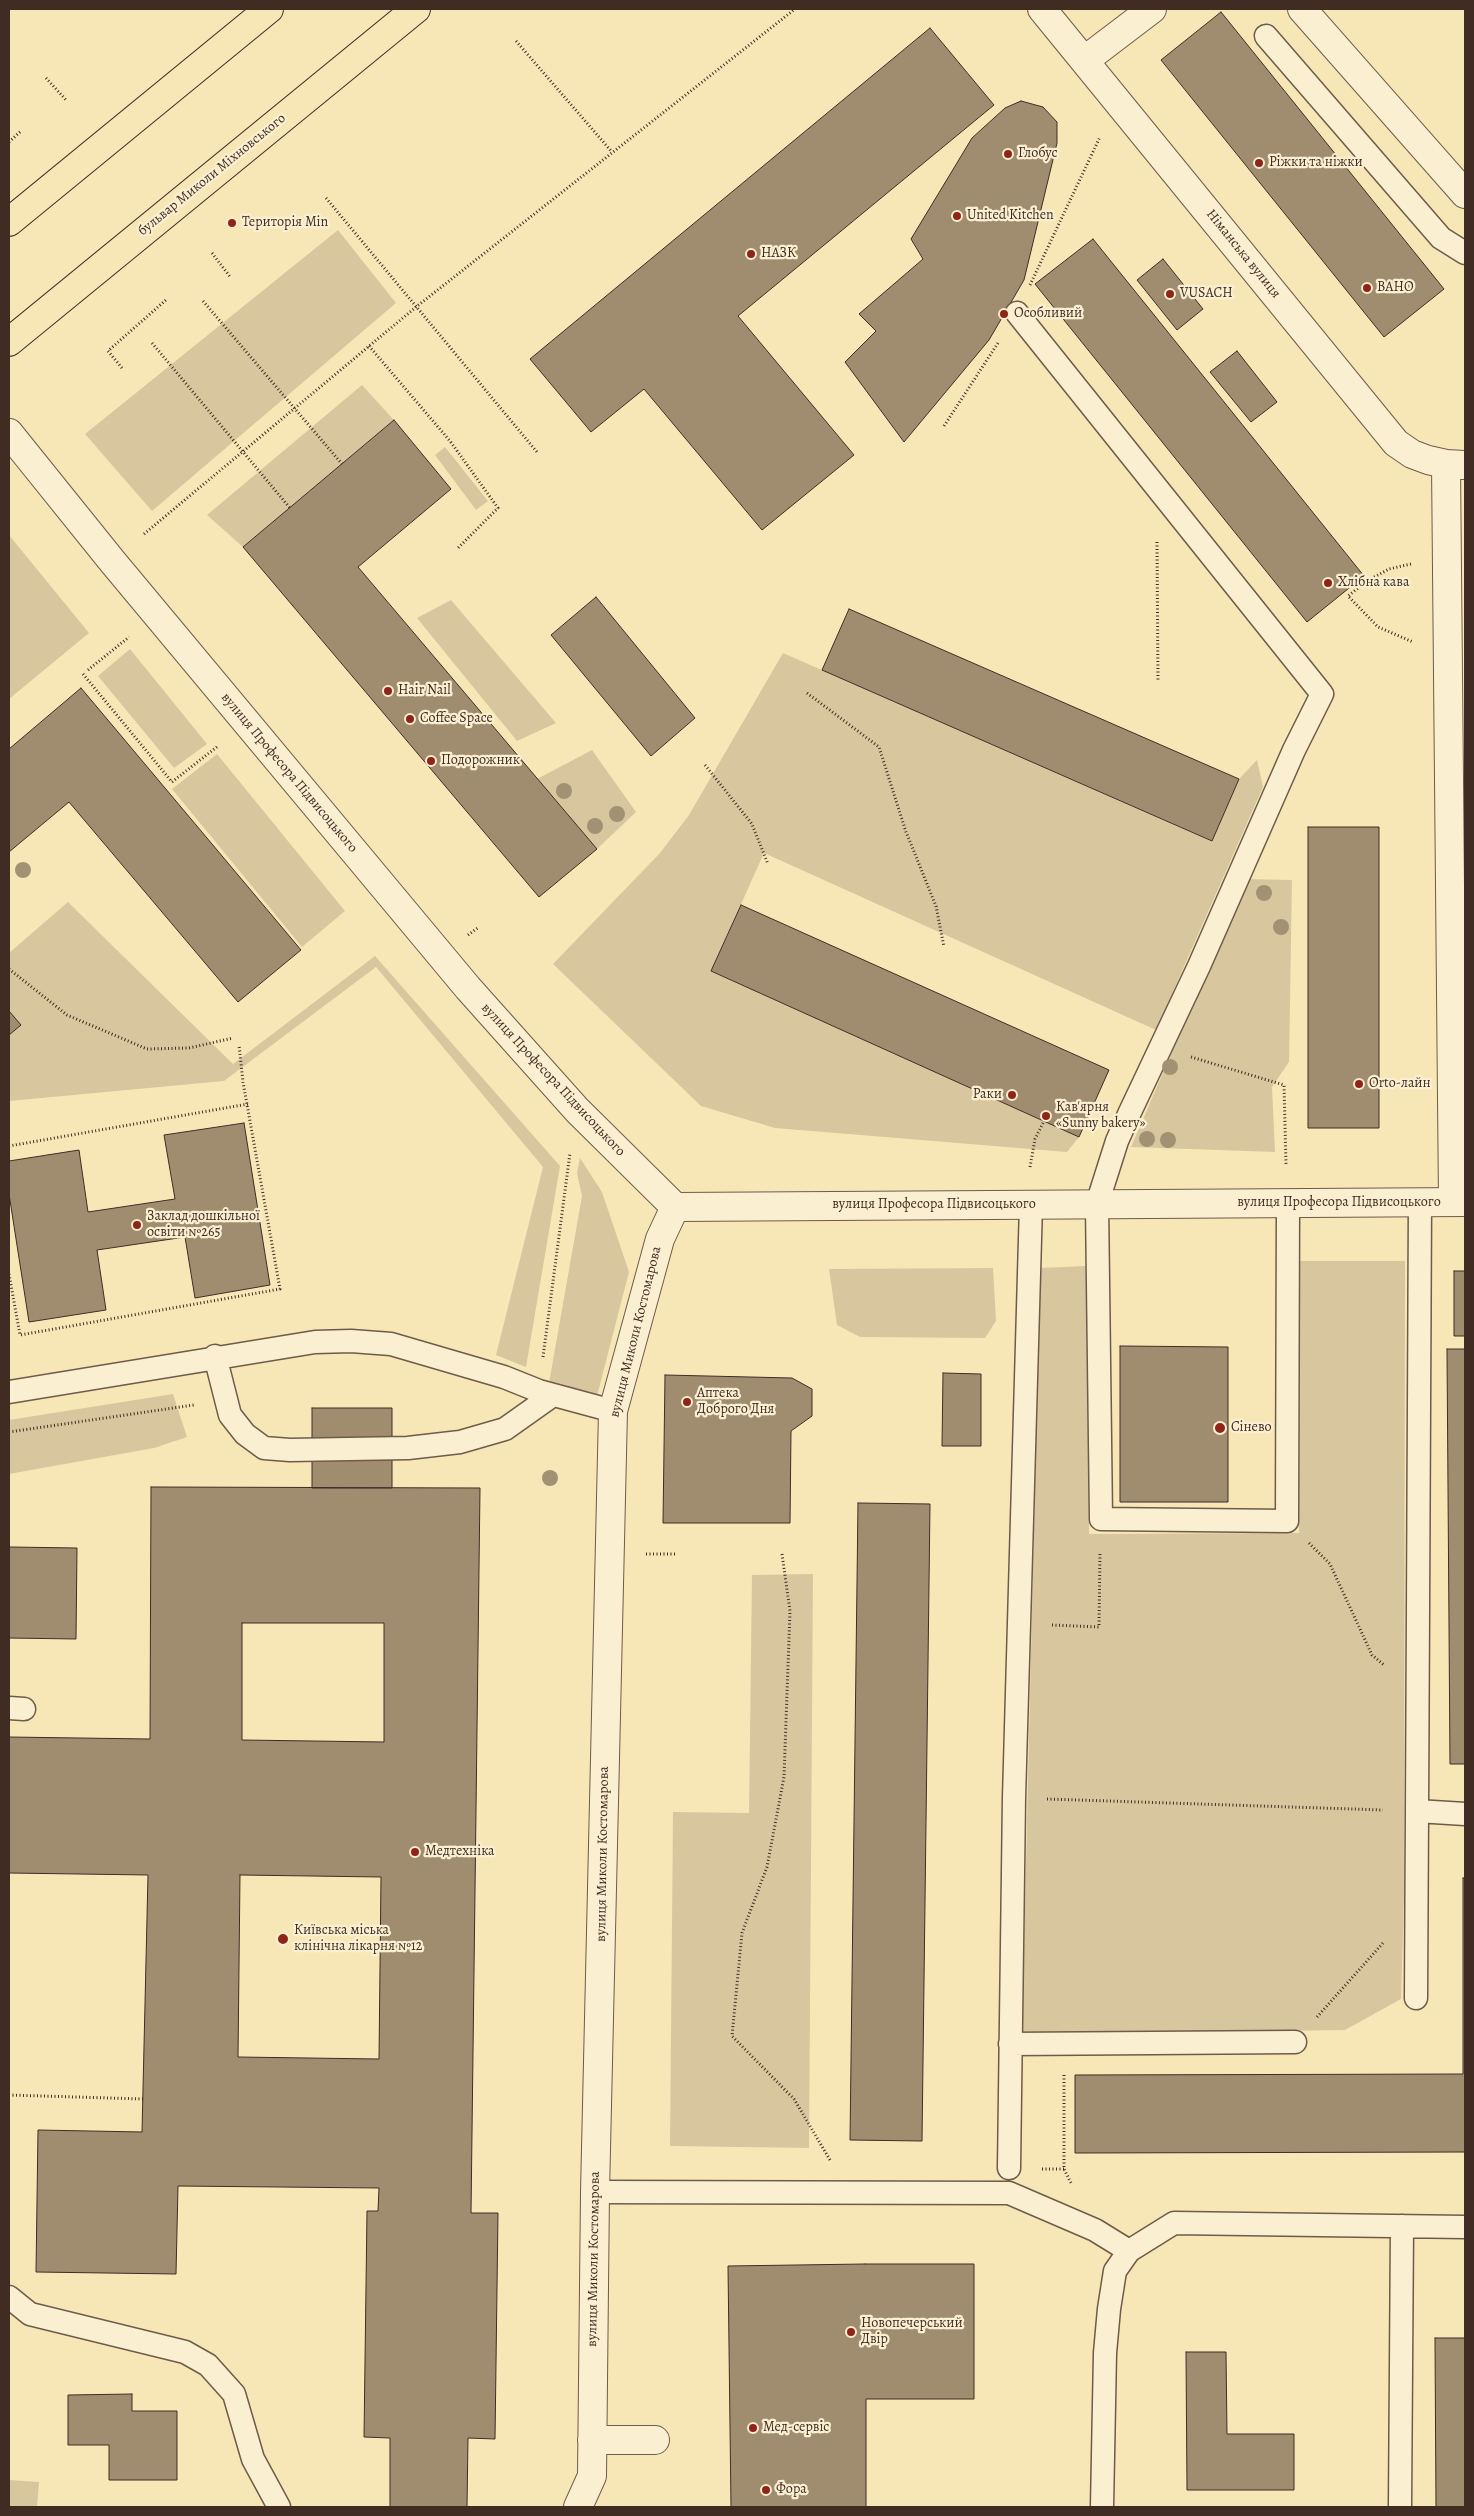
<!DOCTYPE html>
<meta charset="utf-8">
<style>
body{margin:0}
#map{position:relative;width:1474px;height:2516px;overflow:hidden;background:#f7e7b7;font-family:Alegreya,serif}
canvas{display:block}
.frame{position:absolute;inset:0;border:10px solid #412c24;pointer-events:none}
</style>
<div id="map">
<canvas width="1474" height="2516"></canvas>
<div class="frame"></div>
</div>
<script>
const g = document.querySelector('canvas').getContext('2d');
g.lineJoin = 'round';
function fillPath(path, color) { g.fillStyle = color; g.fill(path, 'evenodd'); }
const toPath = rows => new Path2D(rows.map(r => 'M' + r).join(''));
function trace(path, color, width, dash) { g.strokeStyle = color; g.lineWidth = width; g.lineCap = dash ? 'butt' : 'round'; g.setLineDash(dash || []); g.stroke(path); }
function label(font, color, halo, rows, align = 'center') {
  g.font = font + ' Alegreya,serif'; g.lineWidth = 4.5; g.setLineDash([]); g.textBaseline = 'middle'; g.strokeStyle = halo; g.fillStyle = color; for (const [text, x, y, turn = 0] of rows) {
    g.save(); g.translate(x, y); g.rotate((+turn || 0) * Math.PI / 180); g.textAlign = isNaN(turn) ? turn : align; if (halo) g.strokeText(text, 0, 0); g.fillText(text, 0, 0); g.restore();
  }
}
fillPath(toPath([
 [338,230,396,303,152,511,85,434],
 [362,385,394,420,243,547,207,515],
 [445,447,488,501,476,510,435,455],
 [9,535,89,633,9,699],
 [451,600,556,723,517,741,417,618],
 [130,649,207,744,174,768,98,676],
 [783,653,1211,841,1239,779,1257,760,1263,787,1156,1030,764,853,711,971,1079,1137,1067,1152,775,1128,701,1106,553,964,660,853,689,815],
 [592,750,636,812,597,849,537,779],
 [217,754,345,911,302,947,172,789],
 [1246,879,1292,880,1289,1062,1272,1087,1275,1152,1131,1147],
 [68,902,233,1064,375,956,560,1166,526,1367,496,1355,543,1167,376,967,224,1081,9,1101,9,953],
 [580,1158,602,1192,629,1272,597,1396,549,1383,582,1196,577,1173],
 [1300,1261,1405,1261,1404,1895,1401,1999,1345,2030,1022,2035,1040,1268,1086,1266,1089,1534,1299,1533],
 [993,1268,996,1321,985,1338,860,1337,837,1325,829,1269],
 [173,1394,187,1437,154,1448,9,1474,9,1420],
 [813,1574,809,2148,670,2146,673,1812,749,1813,752,1575],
 [9,2480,39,2482,37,2507,9,2507]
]), '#d8c79e');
const building = toPath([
 [1221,12,1444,289,1384,337,1161,60,1221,12],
 [930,28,994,105,738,316,854,455,762,530,644,389,591,432,530,359,930,28],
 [1021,101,1043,107,1057,122,1057,143,1024,280,989,340,904,442,845,362,876,331,859,314,923,259,911,239,972,138,1005,108,1021,101],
 [1093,239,1364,576,1307,622,1035,284,1093,239],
 [1163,259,1203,309,1177,330,1137,280,1163,259],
 [1237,351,1277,402,1251,422,1210,372,1237,351],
 [394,420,451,489,358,567,597,849,539,897,243,547,394,420],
 [596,597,695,718,651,756,551,635,596,597],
 [849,609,1239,779,1212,841,822,670,849,609],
 [81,688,301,950,238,1002,69,802,9,852,9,749,81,688],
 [1308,827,1379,827,1379,1128,1308,1128,1308,827],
 [741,905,1109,1070,1079,1137,711,971,741,905],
 [9,1011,21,1025,9,1035,9,1011],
 [244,1123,270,1285,195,1298,185,1237,97,1250,106,1310,29,1322,9,1194,9,1161,79,1150,88,1212,175,1199,164,1135,244,1123],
 [1454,1271,1465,1271,1465,1336,1454,1336,1454,1271],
 [1120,1346,1228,1347,1228,1502,1120,1502,1120,1346],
 [1447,1349,1465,1349,1465,1764,1450,1764,1447,1349],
 [943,1373,981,1374,981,1446,942,1446,943,1373],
 [665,1375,792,1378,812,1389,812,1416,791,1431,790,1523,663,1523,665,1375],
 [312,1408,392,1408,392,1488,312,1488,312,1408],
 [151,1487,480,1488,471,2213,498,2213,495,2439,468,2438,467,2507,390,2507,390,2438,364,2437,367,2211,378,2211,379,2188,178,2186,176,2274,36,2272,38,2130,142,2132,148,1875,9,1873,9,1737,150,1739,151,1487],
 [242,1623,384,1623,384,1742,242,1740,242,1623],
 [240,1875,381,1877,379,2059,238,2057,240,1875],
 [858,1503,930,1504,922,2141,850,2140,858,1503],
 [9,1547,77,1548,76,1639,9,1638,9,1547],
 [1463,1878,1465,1878,1465,2152,1075,2153,1075,2075,1463,2074,1463,1878],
 [865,2264,974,2264,974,2399,866,2399,866,2507,731,2507,728,2266,865,2264],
 [1435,2338,1465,2338,1465,2507,1436,2507,1435,2338],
 [1186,2352,1226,2352,1227,2434,1294,2434,1294,2490,1187,2490,1186,2352],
 [132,2394,132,2411,177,2411,177,2480,109,2480,109,2445,68,2445,68,2395,132,2394]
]);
fillPath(building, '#a08d70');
trace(building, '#412c24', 1);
const service = toPath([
 [1266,36,1441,238,1465,253],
 [1017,313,1322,694,1294,750,1199,966,1130,1112,1117,1141,1097,1204,1101,1519,1287,1521,1288,1203],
 [1420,1202,1417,1811,1465,1814],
 [215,1356,230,1415,245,1434,264,1448,290,1450,408,1448,460,1442,505,1429,553,1395],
 [9,1392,315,1342,351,1341,391,1344,504,1377,539,1391,613,1411],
 [9,1708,24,1709],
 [1416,1998,1417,1811],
 [1010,2044,1295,2042],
 [1009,2168,1014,1798,1031,1204],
 [595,2192,1009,2193,1095,2230,1129,2251],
 [9,2297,30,2314,185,2352,208,2365,234,2394,253,2459,279,2507],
 [1102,2507,1105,2353,1109,2309,1115,2271,1129,2251,1174,2223,1465,2227],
 [1400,2507,1402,2226]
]);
const minor = toPath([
 [1042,9,1396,443,1412,454,1428,460,1446,464,1465,465],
 [1302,9,1465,194],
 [1085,60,1152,9],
 [1446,464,1453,1202],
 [592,2440,655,2440],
 [578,2507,592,2476,595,2192,613,1411,660,1239,675,1207]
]);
const tertiary = toPath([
 [9,433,112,561,468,988,577,1110,675,1207,1465,1202]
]);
const trunk = toPath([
 [9,222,269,9],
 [9,342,416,9]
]);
trace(service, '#6e5b49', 25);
trace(minor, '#6e5b49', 30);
trace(tertiary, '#6e5b49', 30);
trace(trunk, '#412c24', 30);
trace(toPath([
 [516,41,612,152],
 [46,78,67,101],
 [9,142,21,131],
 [326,198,537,452],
 [212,253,231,278],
 [1030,285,1100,137],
 [203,301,342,464],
 [152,343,290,508],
 [369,346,450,441,498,508,457,549],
 [122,368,108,351,167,299],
 [944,426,998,343],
 [144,534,416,307,795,9],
 [1157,542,1158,681],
 [1411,564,1389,569,1367,581,1348,596,1378,627,1413,642],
 [88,670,129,637],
 [83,674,172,782,218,746],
 [807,693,879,747,906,832,936,906,944,947],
 [705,765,752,824,768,864],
 [468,935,479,927],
 [9,969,67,1015,147,1049,189,1048,233,1038],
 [1191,1057,1284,1085,1286,1164],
 [9,1146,248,1104],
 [1030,1167,1035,1139,1044,1121],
 [9,1274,20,1335,280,1289,243,1082,239,1045],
 [543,1357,570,1153],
 [9,1432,194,1405],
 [1309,1543,1330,1564,1372,1655,1384,1665],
 [646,1554,676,1554],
 [782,1554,790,1611,784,1777,767,1867,742,1933,732,2036,794,2099,830,2160],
 [1052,1625,1099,1627,1100,1552],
 [1047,1799,1383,1810],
 [1317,2017,1383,1943],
 [1064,2075,1064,2169,1071,2183],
 [9,2095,143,2099],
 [1042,2169,1064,2169]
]), '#412c24', 3, [1, 2.5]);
trace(service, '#faefd0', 22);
trace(minor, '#faefd0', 28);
trace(tertiary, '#faefd0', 28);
trace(trunk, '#f7e7b7', 28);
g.fillStyle = '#a39173';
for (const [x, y] of [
 [564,791],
 [617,814],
 [595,826],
 [23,870],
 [1264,893],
 [1281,927],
 [1170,1067],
 [1147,1139],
 [1168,1140],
 [550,1478]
]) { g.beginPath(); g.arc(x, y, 8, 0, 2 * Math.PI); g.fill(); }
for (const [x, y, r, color] of [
 [1008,154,5,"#8f2418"],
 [1259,163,5,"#8f2418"],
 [957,216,5,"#8f2418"],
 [232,223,5,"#8f2418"],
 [751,254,5,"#8f2418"],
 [1367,288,5,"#8f2418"],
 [1170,294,5,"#8f2418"],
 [1004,314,5,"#8f2418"],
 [1328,583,5,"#8f2418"],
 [388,691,5,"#8f2418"],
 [410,719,5,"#8f2418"],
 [431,761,5,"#8f2418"],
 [1359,1084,5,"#8f2418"],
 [1012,1095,5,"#8f2418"],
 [1046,1116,5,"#8f2418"],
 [137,1225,5,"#8f2418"],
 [687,1402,5,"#8f2418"],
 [1220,1428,6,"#8f2418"],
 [415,1852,5,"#8f2418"],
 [283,1939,6,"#8f2418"],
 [851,2332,5,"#8f2418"],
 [753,2428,5,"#8f2418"],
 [766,2490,5,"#8f2418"]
]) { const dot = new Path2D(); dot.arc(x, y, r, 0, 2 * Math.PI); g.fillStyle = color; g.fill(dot); trace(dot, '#faefd0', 2); }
label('14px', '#412c24', '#faefd0', [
 ["Глобус",1018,154],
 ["Ріжки та ніжки",1269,163],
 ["United Kitchen",967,216],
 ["Територія Min",242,223],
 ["НАЗК",761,254],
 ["BAHO",1377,288],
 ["VUSACH",1180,294],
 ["Особливий",1014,314],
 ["Хлібна кава",1338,583],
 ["Hair Nail",398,691],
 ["Coffee Space",420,719],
 ["Подорожник",441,761],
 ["Orto-лайн",1369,1084],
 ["Раки",1002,1095,"right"],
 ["Кав'ярня",1056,1108],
 ["«Sunny bakery»",1056,1124],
 ["Заклад дошкільної",147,1217],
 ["освіти №265",147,1233],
 ["Аптека",697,1394],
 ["Доброго Дня",697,1410],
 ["Сінево",1231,1428],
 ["Медтехніка",425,1852],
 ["Київська міська",294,1931],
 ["клінічна лікарня №12",294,1947],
 ["Новопечерський",861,2324],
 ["Двір",861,2340],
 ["Мед-сервіс",763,2428],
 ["Фора",776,2490]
], 'left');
label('14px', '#412c24', '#faefd0', [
 ["бульвар Миколи Міхновського",212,175,-39],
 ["Німанська вулиця",1243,254,51],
 ["вулиця Професора Підвисоцького",289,773,50],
 ["вулиця Професора Підвисоцького",553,1080,47],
 ["вулиця Професора Підвисоцького",1339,1203],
 ["вулиця Професора Підвисоцького",934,1205],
 ["вулиця Миколи Костомарова",636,1332,-76],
 ["вулиця Миколи Костомарова",603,1854,-89],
 ["вулиця Миколи Костомарова",594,2259,-89]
]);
</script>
